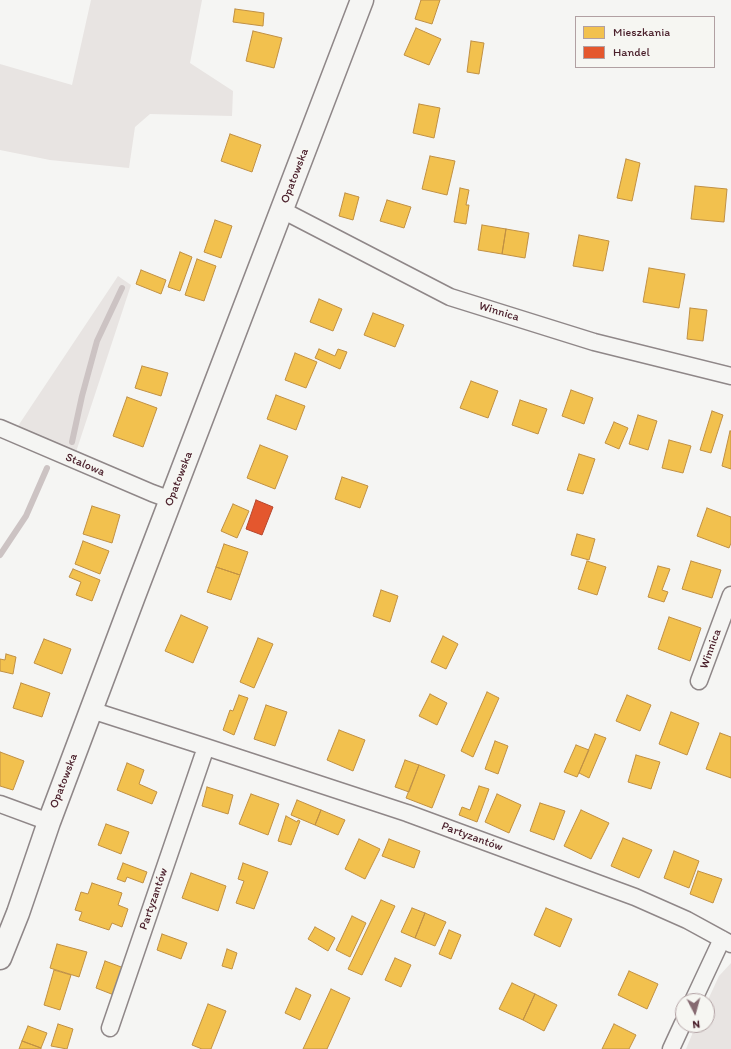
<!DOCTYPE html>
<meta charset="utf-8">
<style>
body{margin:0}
#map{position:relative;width:731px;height:1049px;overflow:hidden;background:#f5f5f3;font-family:Itim,sans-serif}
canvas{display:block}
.legend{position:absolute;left:575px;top:16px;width:140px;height:52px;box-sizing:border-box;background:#f6f6f2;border:1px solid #b1a0a2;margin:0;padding:5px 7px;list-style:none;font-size:12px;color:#4a1f2b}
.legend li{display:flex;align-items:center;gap:8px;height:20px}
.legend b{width:20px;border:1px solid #b1a0a2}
.north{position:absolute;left:675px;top:993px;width:40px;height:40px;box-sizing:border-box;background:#f6f6f2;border:1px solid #b1a0a2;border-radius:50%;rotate:174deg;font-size:11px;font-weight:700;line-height:16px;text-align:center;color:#4a1f2b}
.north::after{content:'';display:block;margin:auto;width:14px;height:18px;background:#866a71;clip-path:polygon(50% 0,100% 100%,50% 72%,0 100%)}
</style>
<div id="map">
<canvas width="731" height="1049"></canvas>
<ul class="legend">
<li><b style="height:11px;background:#f2c14e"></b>Mieszkania</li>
<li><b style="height:11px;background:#e4572e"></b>Handel</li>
</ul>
<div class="north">N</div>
</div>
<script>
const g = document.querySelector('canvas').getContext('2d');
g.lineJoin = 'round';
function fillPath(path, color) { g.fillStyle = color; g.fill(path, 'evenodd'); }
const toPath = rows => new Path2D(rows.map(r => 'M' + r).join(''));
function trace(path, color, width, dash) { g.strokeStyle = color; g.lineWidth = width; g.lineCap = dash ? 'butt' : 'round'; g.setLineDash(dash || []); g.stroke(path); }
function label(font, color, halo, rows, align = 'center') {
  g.font = font + ' Itim,sans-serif'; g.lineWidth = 4; g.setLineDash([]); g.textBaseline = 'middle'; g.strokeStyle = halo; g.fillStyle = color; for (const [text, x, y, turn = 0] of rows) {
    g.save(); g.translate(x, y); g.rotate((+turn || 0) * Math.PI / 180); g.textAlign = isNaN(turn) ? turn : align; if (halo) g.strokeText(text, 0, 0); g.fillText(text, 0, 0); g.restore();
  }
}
fillPath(toPath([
 [91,0,202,0,190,63,233,91,232,116,150,114,135,127,129,168,50,160,0,150,0,64,72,85],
 [118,276,131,285,75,455,18,426],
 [731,963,731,1049,686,1049,696,1025,707,1025,707,1002,719,976]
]), '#e8e4e2');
const homes = toPath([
 [421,0,440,0,432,24,415,19,421,0],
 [235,9,264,13,263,26,233,22,235,9],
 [416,28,441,39,429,65,404,55,416,28],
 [253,31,282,38,274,68,246,61,253,31],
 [471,41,484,43,479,74,467,72,471,41],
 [419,104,440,108,434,138,413,133,419,104],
 [230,134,261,145,252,172,221,161,230,134],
 [430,156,455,161,447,195,422,189,430,156],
 [626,159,640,163,632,201,617,198,626,159],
 [695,186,727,189,724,222,691,219,695,186],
 [460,188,469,190,466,205,469,205,466,224,454,222,460,188],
 [345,193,359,197,353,220,339,216,345,193],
 [387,200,411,207,404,228,380,221,387,200],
 [215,220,232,226,221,258,204,252,215,220],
 [482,225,506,229,502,254,478,250,482,225],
 [506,229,529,233,525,258,502,254,506,229],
 [579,235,609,241,603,271,573,266,579,235],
 [180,252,192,257,180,291,168,287,180,252],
 [197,259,216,266,204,301,185,295,197,259],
 [649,268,685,274,679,308,643,302,649,268],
 [141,270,166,280,161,294,136,284,141,270],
 [319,299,342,309,333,331,310,322,319,299],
 [690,308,707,310,703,341,687,339,690,308],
 [373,313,404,325,395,347,364,335,373,313],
 [319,349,335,356,338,349,347,352,340,369,315,358,319,349],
 [295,353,317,362,306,388,285,380,295,353],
 [142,366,168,373,161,396,135,388,142,366],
 [471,381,498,391,488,418,460,408,471,381],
 [571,390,593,398,584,424,562,416,571,390],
 [276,395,305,406,296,430,267,419,276,395],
 [127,397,157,408,143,447,113,436,127,397],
 [520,400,547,409,538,434,512,425,520,400],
 [712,411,723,415,711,453,700,450,712,411],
 [638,415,657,421,648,450,629,444,638,415],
 [614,422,628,428,619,449,605,443,614,422],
 [730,431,731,431,731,469,722,466,730,431],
 [669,440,691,446,683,473,662,468,669,440],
 [260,445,288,456,275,489,247,478,260,445],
 [579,454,595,459,583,494,567,490,579,454],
 [342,477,368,486,360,508,335,499,342,477],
 [233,504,249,511,237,538,221,531,233,504],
 [92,506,120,515,112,543,83,534,92,506],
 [707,508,731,517,731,543,729,548,697,536,707,508],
 [577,534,595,539,589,560,571,555,577,534],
 [83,541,109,551,100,574,75,564,83,541],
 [224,544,248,552,240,575,216,567,224,544],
 [587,561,606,567,597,595,578,589,587,561],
 [691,561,721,570,712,598,682,589,691,561],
 [658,566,670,569,662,590,668,592,664,602,648,597,658,566],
 [216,567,240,575,231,600,207,592,216,567],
 [73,569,100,580,92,601,76,595,81,582,69,577,73,569],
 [381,590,398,596,390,622,373,616,381,590],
 [181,615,208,627,193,663,165,651,181,615],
 [669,617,701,628,690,661,658,649,669,617],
 [443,636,458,644,446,669,431,662,443,636],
 [258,638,273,644,254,688,240,682,258,638],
 [44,639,71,649,62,674,34,663,44,639],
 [6,654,16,657,13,674,0,671,0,659,5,660,6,654],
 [21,683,50,693,42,717,13,708,21,683],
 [487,692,499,698,473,757,461,751,487,692],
 [430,694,447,703,437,725,419,716,430,694],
 [239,695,248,698,234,735,223,730,230,710,233,711,239,695],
 [627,695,651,705,640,731,616,721,627,695],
 [266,705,287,712,275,746,254,739,266,705],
 [671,712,699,723,687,755,659,744,671,712],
 [339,730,365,740,353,771,327,760,339,730],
 [720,733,731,737,731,778,706,769,720,733],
 [595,734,606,738,589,778,579,773,595,734],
 [495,741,508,746,498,774,485,769,495,741],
 [576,745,589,750,577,777,564,772,576,745],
 [0,752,24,761,13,790,0,786,0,752],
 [636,755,660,762,651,789,628,782,636,755],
 [405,760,419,765,409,792,395,787,405,760],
 [127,763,144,770,139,784,157,792,152,804,117,790,127,763],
 [419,765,445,775,432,808,406,798,419,765],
 [479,786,489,789,477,822,459,815,462,807,470,810,479,786],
 [207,787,233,795,228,814,202,806,207,787],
 [251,794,279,804,268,835,239,824,251,794],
 [497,794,521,805,509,833,485,822,497,794],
 [297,800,321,810,315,825,291,815,297,800],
 [540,803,565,811,554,840,530,831,540,803],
 [321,810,345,820,338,835,315,825,321,810],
 [581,810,609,823,591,859,564,846,581,810],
 [286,816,297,822,298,820,300,821,291,845,278,841,286,816],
 [106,824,129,832,121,854,98,845,106,824],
 [623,838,652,850,639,878,611,866,623,838],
 [359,839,380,849,365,879,345,869,359,839],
 [389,839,420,851,414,868,382,856,389,839],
 [674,851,699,861,689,888,664,878,674,851],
 [123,863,147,872,143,883,127,877,125,882,117,879,123,863],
 [243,863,268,872,254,909,236,903,244,881,238,879,243,863],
 [698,871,722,879,713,903,690,894,698,871],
 [191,873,226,886,218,911,182,898,191,873],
 [92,883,122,893,118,905,128,909,122,927,112,923,109,930,79,920,82,912,75,910,81,892,88,894,92,883],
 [381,900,395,906,362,975,348,969,381,900],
 [412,908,425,913,415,938,401,932,412,908],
 [546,908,572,919,560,947,534,935,546,908],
 [425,913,446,922,435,946,415,938,425,913],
 [352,916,366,923,350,957,336,950,352,916],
 [315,927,335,938,328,951,308,939,315,927],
 [449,930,461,935,451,959,439,954,449,930],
 [162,934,187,943,181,959,157,950,162,934],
 [57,944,87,952,79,977,50,968,57,944],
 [227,949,237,953,232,969,222,966,227,949],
 [395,958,411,965,401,987,385,980,395,958],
 [105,961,124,968,114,995,96,988,105,961],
 [54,970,71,975,60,1010,44,1005,54,970],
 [629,971,658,984,647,1009,618,995,629,971],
 [512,983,535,994,523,1020,499,1009,512,983],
 [296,988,311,995,300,1020,285,1013,296,988],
 [331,989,350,998,327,1049,303,1049,331,989],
 [535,994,557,1005,544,1031,523,1020,535,994],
 [208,1004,226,1011,211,1049,202,1049,192,1045,208,1004],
 [58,1024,73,1029,67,1049,51,1046,58,1024],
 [614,1024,636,1035,629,1049,602,1049,614,1024],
 [28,1026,47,1033,41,1048,22,1041,28,1026],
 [22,1041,41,1048,41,1049,19,1049,22,1041]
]);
fillPath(homes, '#f2c14e');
trace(homes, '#c09044', 1);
const shops = toPath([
 [256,500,273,507,262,535,246,529,256,500]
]);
fillPath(shops, '#e4572e');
trace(shops, '#b6462d', 1);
trace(toPath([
 [72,442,82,396,97,341,122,288],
 [0,555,26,516,47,468]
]), '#ccc3c3', 6);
const street = toPath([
 [282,210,450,297,594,342,731,376],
 [0,428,152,493,171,500],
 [699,681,731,595],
 [91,710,206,747,407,813,635,897,687,920,731,944],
 [0,804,49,822],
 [693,1001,722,939],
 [110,1028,206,747],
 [671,1049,683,1023]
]);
const secondary = toPath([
 [0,958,18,913,49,822,134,596,362,0]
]);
trace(street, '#8f8788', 19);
trace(secondary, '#8f8788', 25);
trace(street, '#f5f5f3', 16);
trace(secondary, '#f5f5f3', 22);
label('12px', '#4a1f2b', '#f6f6f2', [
 ["Opatowska",295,176,-69],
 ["Winnica",499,312,17],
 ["Stalowa",85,465,23],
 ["Opatowska",179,479,-69],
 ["Winnica",711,649,-70],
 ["Opatowska",64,781,-69],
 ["Partyzantów",472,837,20],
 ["Partyzantów",154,899,-71]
]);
</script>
